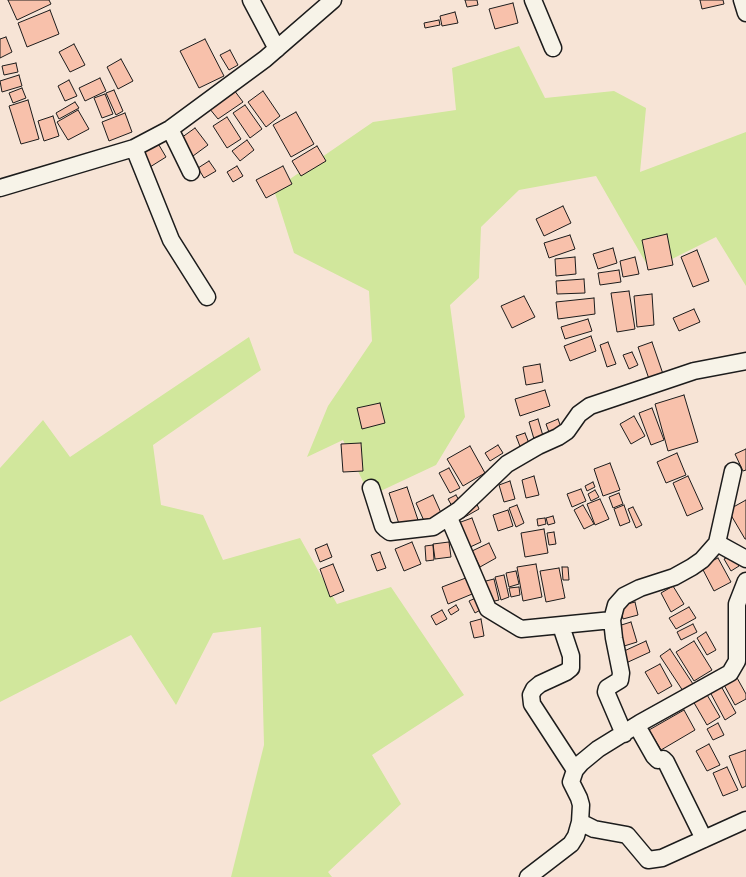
<!DOCTYPE html>
<style>
body{margin:0}
canvas{display:block;background:#f7e4d6}
</style>
<canvas width="746" height="877"></canvas>
<script>
const g = document.querySelector('canvas').getContext('2d');
g.lineJoin = 'round';
function fillPath(path, color) { g.fillStyle = color; g.fill(path, 'evenodd'); }
const toPath = rows => new Path2D(rows.map(r => 'M' + r).join(''));
function trace(path, color, width, dash) { g.strokeStyle = color; g.lineWidth = width; g.lineCap = dash ? 'butt' : 'round'; g.setLineDash(dash || []); g.stroke(path); }
fillPath(toPath([
 [519,46,545,98,614,91,646,108,640,172,746,132,746,286,716,237,650,270,596,176,519,190,481,227,479,278,450,305,465,417,436,465,370,496,343,440,307,457,328,406,372,341,369,291,294,253,274,190,373,122,456,110,452,68],
 [249,337,261,370,153,445,161,505,203,515,223,560,300,538,337,604,391,587,464,695,372,755,401,804,328,872,332,877,231,877,264,745,261,627,213,633,176,705,131,635,0,702,0,468,43,420,70,457]
]), '#d1e79c');
const building = toPath([
 [8,0,49,0,51,4,17,20,8,0],
 [465,0,477,0,478,5,467,7,465,0],
 [700,0,723,0,724,4,702,9,700,0],
 [513,3,518,23,495,29,489,9,513,3],
 [50,10,59,34,27,47,18,23,50,10],
 [455,12,458,23,442,26,440,16,455,12],
 [439,20,440,25,425,28,424,23,439,20],
 [6,37,12,52,0,58,0,39,6,37],
 [205,39,224,76,199,88,180,51,205,39],
 [74,44,85,65,70,72,59,52,74,44],
 [230,50,238,65,229,70,220,55,230,50],
 [121,59,133,81,118,89,107,67,121,59],
 [16,63,18,72,4,75,2,66,16,63],
 [19,75,22,86,2,92,0,81,19,75],
 [100,78,106,91,85,101,79,88,100,78],
 [69,80,77,96,65,101,58,86,69,80],
 [22,88,26,98,13,103,9,93,22,88],
 [114,90,123,111,116,115,106,93,114,90],
 [234,90,243,102,218,119,209,108,234,90],
 [263,91,280,116,266,127,248,102,263,91],
 [105,94,113,114,102,118,94,98,105,94],
 [28,100,39,139,21,144,9,106,28,100],
 [75,102,79,108,59,119,56,113,75,102],
 [245,105,262,129,250,138,233,113,245,105],
 [78,110,89,129,68,140,57,122,78,110],
 [296,112,314,144,291,157,273,125,296,112],
 [125,113,132,132,109,141,102,122,125,113],
 [53,116,59,136,44,141,38,121,53,116],
 [227,117,241,139,227,148,213,126,227,117],
 [195,128,208,145,193,156,181,138,195,128],
 [156,140,166,157,150,167,140,150,156,140],
 [247,140,254,150,240,161,232,151,247,140],
 [317,146,326,161,301,176,292,161,317,146],
 [209,161,216,171,204,178,198,168,209,161],
 [237,166,243,176,233,182,227,172,237,166],
 [283,166,292,184,266,198,256,180,283,166],
 [563,206,571,223,544,236,536,219,563,206],
 [667,234,673,265,648,270,642,240,667,234],
 [570,235,575,249,549,258,544,243,570,235],
 [613,248,617,263,598,269,593,254,613,248],
 [697,250,709,281,693,287,681,257,697,250],
 [575,257,576,274,556,276,555,259,575,257],
 [635,257,639,274,623,277,620,261,635,257],
 [619,270,621,282,600,285,598,273,619,270],
 [584,279,585,293,557,294,556,281,584,279],
 [629,291,635,329,617,332,611,293,629,291],
 [652,294,654,325,637,327,634,296,652,294],
 [524,296,535,317,512,328,501,306,524,296],
 [594,298,595,314,558,319,556,302,594,298],
 [694,309,700,322,679,331,673,318,694,309],
 [588,319,592,331,565,339,561,327,588,319],
 [591,336,596,351,570,361,564,346,591,336],
 [608,342,616,364,607,367,600,345,608,342],
 [652,342,663,374,649,379,638,347,652,342],
 [632,352,638,365,629,369,623,355,632,352],
 [540,364,543,382,526,385,523,367,540,364],
 [545,390,550,406,520,416,515,399,545,390],
 [684,395,698,442,668,451,655,404,684,395],
 [380,403,385,423,362,429,357,408,380,403],
 [652,408,664,440,651,445,639,413,652,408],
 [634,416,645,436,631,444,620,424,634,416],
 [538,419,543,436,534,439,529,422,538,419],
 [558,419,562,430,550,435,546,424,558,419],
 [525,433,530,446,521,449,516,436,525,433],
 [361,443,363,471,343,472,341,444,361,443],
 [498,445,503,453,490,461,485,453,498,445],
 [470,446,485,473,463,486,447,459,470,446],
 [746,449,746,470,743,471,735,454,746,449],
 [677,453,686,475,666,483,657,462,677,453],
 [610,463,620,490,603,496,594,469,610,463],
 [449,468,460,488,450,493,439,473,449,468],
 [534,476,539,495,526,498,522,480,534,476],
 [688,476,703,509,687,516,673,483,688,476],
 [510,481,515,499,504,502,499,485,510,481],
 [593,482,595,487,587,491,585,486,593,482],
 [407,487,418,520,400,527,389,493,407,487],
 [581,489,586,501,572,507,567,494,581,489],
 [595,490,599,497,591,501,588,494,595,490],
 [619,493,623,504,613,508,609,497,619,493],
 [433,495,442,515,425,523,416,503,433,495],
 [456,495,461,504,453,508,448,499,456,495],
 [600,499,609,519,595,525,587,504,600,499],
 [746,500,746,539,745,539,728,510,746,500],
 [476,502,479,509,463,518,460,512,476,502],
 [517,505,524,523,516,527,509,508,517,505],
 [583,505,594,524,584,529,574,510,583,505],
 [624,505,630,522,620,526,614,509,624,505],
 [633,507,642,525,636,528,628,509,633,507],
 [508,510,513,526,498,531,493,515,508,510],
 [553,516,555,523,548,525,546,518,553,516],
 [472,518,481,542,468,548,458,523,472,518],
 [545,518,546,524,538,526,537,519,545,518],
 [544,529,548,553,525,557,521,533,544,529],
 [554,532,556,544,549,545,547,533,554,532],
 [412,542,421,564,404,571,395,549,412,542],
 [449,542,451,557,435,559,433,544,449,542],
 [489,543,496,558,480,567,472,551,489,543],
 [327,544,332,557,320,562,315,549,327,544],
 [433,545,434,560,426,561,425,546,433,545],
 [380,552,386,568,377,571,371,555,380,552],
 [732,555,739,566,731,571,724,559,732,555],
 [718,558,731,582,714,591,701,566,718,558],
 [333,564,344,591,330,597,320,569,333,564],
 [536,564,542,597,523,601,517,567,536,564],
 [562,567,568,567,569,580,563,580,562,567],
 [559,568,565,598,546,602,540,571,559,568],
 [516,571,519,584,509,587,506,573,516,571],
 [504,575,509,597,501,600,495,577,504,575],
 [471,576,477,592,448,604,442,587,471,576],
 [494,579,499,600,486,603,482,582,494,579],
 [673,586,684,604,671,612,661,593,673,586],
 [519,587,520,595,511,597,509,588,519,587],
 [478,597,484,608,475,613,469,601,478,597],
 [635,602,638,615,623,619,620,606,635,602],
 [456,605,459,610,451,615,448,610,456,605],
 [689,607,696,618,676,629,669,618,689,607],
 [442,610,447,619,436,625,431,616,442,610],
 [481,619,484,636,474,638,470,622,481,619],
 [631,622,637,642,621,647,615,627,631,622],
 [693,624,697,632,681,640,677,632,693,624],
 [706,632,716,650,707,655,697,638,706,632],
 [646,641,650,652,626,663,622,652,646,641],
 [694,641,712,670,694,681,676,652,694,641],
 [670,649,693,684,683,691,660,656,670,649],
 [660,664,672,686,658,694,645,672,660,664],
 [736,676,746,694,746,699,735,705,723,683,736,676],
 [721,686,736,713,725,720,710,692,721,686],
 [706,693,720,717,707,725,693,701,706,693],
 [684,710,695,730,661,750,649,730,684,710],
 [718,723,724,735,713,740,707,729,718,723],
 [709,744,720,765,707,771,696,751,709,744],
 [746,750,746,786,742,788,729,756,746,750],
 [727,767,738,790,723,796,713,773,727,767]
]);
fillPath(building, '#f8c1ab');
trace(building, '#1c1c1c', 1);
const minor = toPath([
 [251,0,277,49],
 [533,0,553,48],
 [742,0,746,13],
 [170,129,191,172],
 [134,148,171,240,207,297],
 [0,188,134,148,170,129,265,59,333,0],
 [371,488,383,526,386,529,390,532,433,527,459,510,507,464,538,446,558,437,567,431,579,414,590,406,694,371,746,361],
 [449,518,488,609,521,629,612,620],
 [717,543,746,559],
 [561,626,571,656,571,668,566,672,540,684,534,689,531,695,532,704,575,770],
 [637,726,654,756,658,760,663,759,666,762,704,839],
 [624,734,606,692,607,688,620,680,621,673,614,638,612,620,616,605,624,596,640,588,674,577,692,567,702,560,717,543,733,471],
 [580,822,594,829,627,835,648,860,662,858,746,820],
 [528,877,571,844,576,836,580,822,581,805,579,798,571,782,575,770,581,763,598,749,640,723,730,673,737,661,737,604,746,581]
]);
trace(minor, '#1c1c1c', 19);
trace(minor, '#f7f3e8', 16);
</script>
